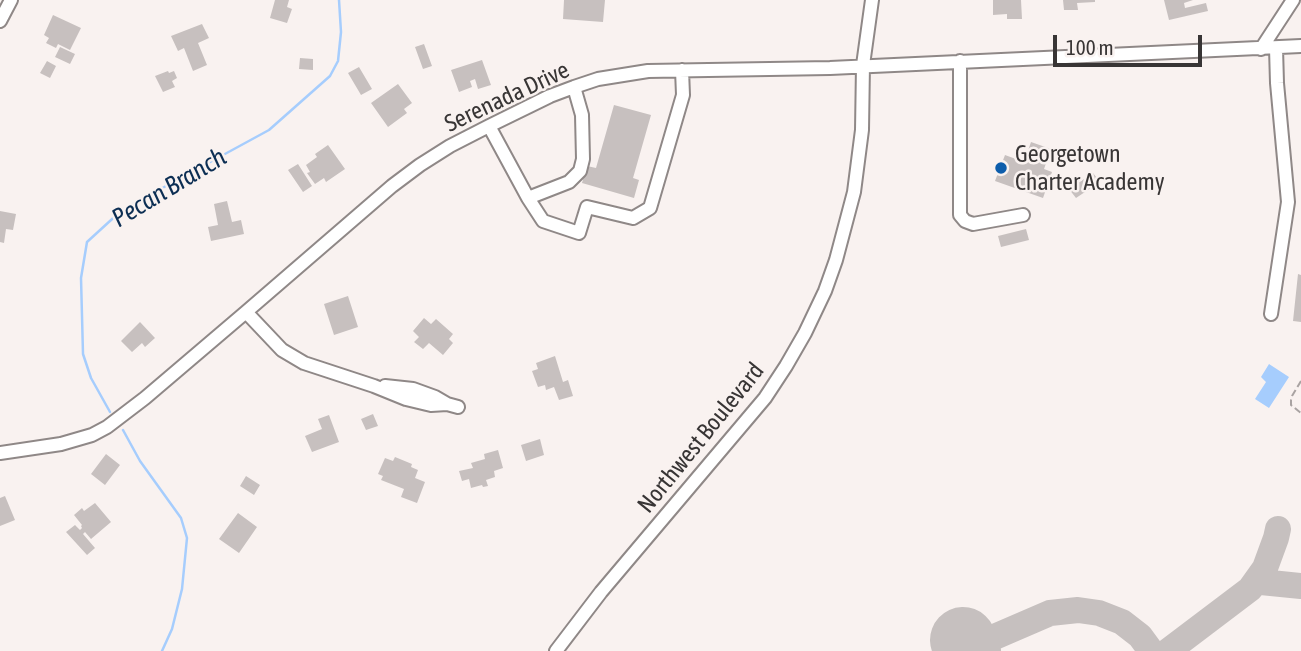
<!DOCTYPE html>
<style>
body{margin:0}
#map{position:relative;width:1301px;height:651px;overflow:hidden;background:#f9f2f0;font-family:"Asap Condensed",sans-serif}
canvas{display:block}
.scale{position:absolute;left:1053px;top:35px;width:149px;height:32px;box-sizing:border-box;border:4px solid #383535;border-top:0;padding-left:9px;font-size:21px;line-height:24px;white-space:nowrap;color:#383535;-webkit-text-stroke:5px #f9f2f0;paint-order:stroke}
</style>
<div id="map">
<canvas width="1301" height="651"></canvas>
<div class="scale">100 m</div>
</div>
<script>
const g = document.querySelector('canvas').getContext('2d');
g.lineJoin = 'round';
function fillPath(path, color) { g.fillStyle = color; g.fill(path, 'evenodd'); }
const toPath = rows => new Path2D(rows.map(r => 'M' + r).join(''));
function trace(path, color, width, dash) { g.strokeStyle = color; g.lineWidth = width; g.lineCap = dash ? 'butt' : 'round'; g.setLineDash(dash || []); g.stroke(path); }
function label(font, color, halo, rows, align = 'center') {
  g.font = font + ' "Asap Condensed",sans-serif'; g.lineWidth = 5; g.setLineDash([]); g.textBaseline = 'middle'; g.strokeStyle = halo; g.fillStyle = color; for (const [text, x, y, turn = 0] of rows) {
    g.save(); g.translate(x, y); g.rotate((+turn || 0) * Math.PI / 180); g.textAlign = isNaN(turn) ? turn : align; if (halo) g.strokeText(text, 0, 0); g.fillText(text, 0, 0); g.restore();
  }
}
fillPath(toPath([
 [1269,364,1289,377,1269,408,1255,399,1266,382,1261,377]
]), '#a6cdfd');
trace(toPath([
 [110,412,91,378,83,354,81,278,87,242,122,210,269,130,330,76,338,61,341,32,339,0],
 [123,430,140,461,181,518,187,538,182,589,172,629,162,651]
]), '#a6cdfd', 2.5);
trace(toPath([
 [1255,584,1261,582,1301,586],
 [978,651,986,641,992,638,1050,613,1078,610,1099,613,1122,622,1140,636,1151,651],
 [1168,651,1250,589,1265,568,1276,538,1278,529]
]), '#c6c0bf', 26);
trace(toPath([
 [963,640,968,651]
]), '#c6c0bf', 66);
fillPath(toPath([
 [275,0,289,0,287,7,292,9,287,23,270,18],
 [564,0,605,0,603,22,563,19],
 [993,0,1021,0,1022,19,1007,19,1007,14,993,15],
 [1063,0,1095,0,1095,2,1077,3,1078,10,1064,10],
 [1164,0,1193,0,1184,3,1185,8,1206,3,1208,11,1169,20],
 [53,15,81,28,70,50,58,44,56,48,46,43,49,38,44,35],
 [202,24,209,38,198,43,207,65,193,71,184,48,178,51,171,36],
 [424,44,432,66,423,69,415,47],
 [60,47,75,54,70,64,55,57],
 [300,58,313,59,313,70,299,69],
 [482,60,491,85,478,89,475,79,470,81,472,87,459,92,451,70],
 [47,61,56,66,50,78,40,73],
 [359,67,372,89,361,95,348,73],
 [168,71,169,73,174,71,177,78,172,81,175,87,163,92,155,76],
 [398,84,412,103,404,109,407,113,388,127,371,103],
 [614,105,651,115,633,178,639,180,634,198,582,183,587,166,596,168],
 [1031,142,1051,149,1044,169,1052,172,1043,198,995,181,1005,155,1024,162],
 [328,145,345,169,326,182,324,178,315,184,307,173,310,172,306,165,317,157,315,154],
 [298,164,312,186,303,192,288,170],
 [1093,173,1100,182,1076,198,1069,189],
 [227,201,232,222,241,220,244,234,211,241,208,227,218,225,214,204],
 [0,211,16,214,13,230,6,229,4,243,0,242],
 [1026,229,1029,240,1001,247,998,236],
 [1298,274,1301,275,1301,322,1293,321],
 [348,296,358,327,334,335,324,304],
 [424,318,431,324,436,319,453,334,449,339,453,343,443,355,429,343,423,349,414,342,419,337,413,331],
 [140,322,155,338,145,347,142,343,132,352,121,341],
 [555,356,563,382,568,380,573,396,559,400,554,387,546,390,545,385,538,387,532,371,538,369,536,363],
 [373,414,378,426,366,430,361,419],
 [329,415,339,442,312,452,305,436,322,429,318,419],
 [540,439,544,455,526,461,521,445],
 [498,450,503,468,494,471,495,477,486,480,488,486,483,487,482,485,471,488,469,479,462,481,459,471,473,468,471,463,485,459,484,454],
 [106,454,120,465,105,485,91,474],
 [395,457,412,464,411,467,418,470,415,478,425,482,417,503,401,497,404,489,381,480,383,476,378,474,385,458,393,461],
 [246,476,260,485,254,495,240,486],
 [5,496,15,520,0,526,0,498],
 [95,503,111,522,91,539,85,532,83,534,95,548,87,555,66,532,75,525,80,530,82,528,81,526,82,525,74,515,82,508,84,511],
 [238,513,257,527,239,553,219,539]
]), '#c7c0bf');
const minor = toPath([
 [0,21,11,0],
 [1261,49,1293,0],
 [960,61,960,215,965,221,973,224,1023,215],
 [489,126,528,198,569,182,580,171,583,159,582,115,574,87],
 [528,198,543,221,579,233,587,207,633,218,650,208,683,95,682,70],
 [246,312,282,350,304,363,374,386,406,399,431,405,447,404],
 [1271,314,1288,202,1277,83,1276,48],
 [385,386,413,389,435,397,447,404,458,407],
 [0,453,61,444,92,435,107,427,145,398,246,312,392,186,420,165,450,146,489,126,550,96,574,87,598,79,648,71,830,68,1301,46],
 [556,651,601,592,765,398,786,366,805,333,825,291,836,260,854,192,862,130,863,65,872,0]
]);
trace(minor, '#8f8887', 16);
trace(toPath([
 [1301,381,1292,396,1291,400,1291,405,1301,413]
]), '#a9a3a2', 2, [7, 3.5]);
trace(minor, '#fff', 12);
for (const [x, y, r, color] of [
 [1001,168,7,"#0d5dab"]
]) { const dot = new Path2D(); dot.arc(x, y, r, 0, 2 * Math.PI); g.fillStyle = color; g.fill(dot); trace(dot, '#f9f2f0', 2.5); }
label('24px', '#383535', '#f9f2f0', [
 ["Serenada Drive",507,97,-25],
 ["Northwest Boulevard",701,438,-51]
]);
label('24px', '#383535', '#f9f2f0', [
 ["Georgetown",1015,154],
 ["Charter Academy",1015,182]
], 'left');
label('italic 26px', '#0c2e53', '#f9f2f0', [
 ["Pecan Branch",169,188,-31]
]);
</script>
